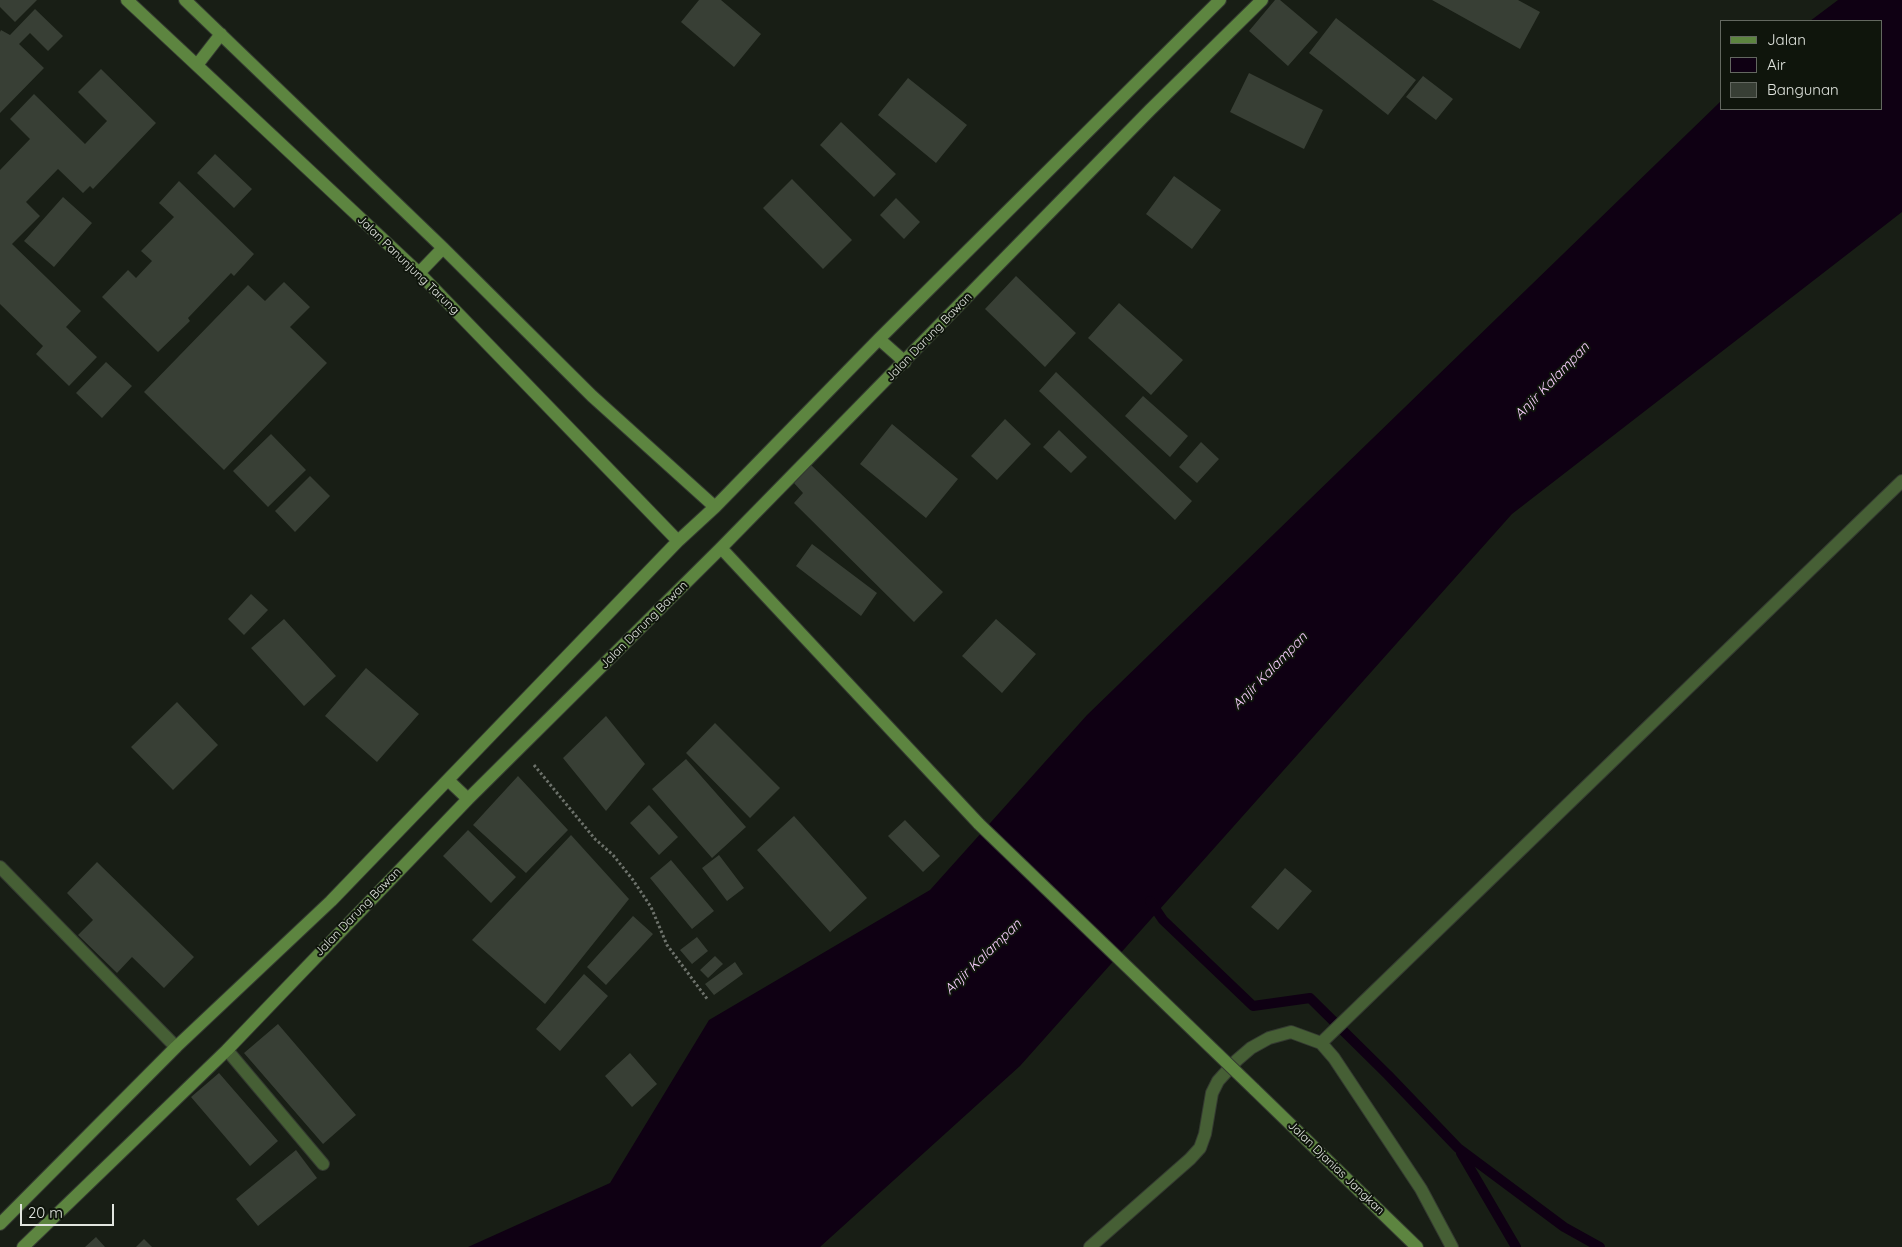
<!DOCTYPE html>
<style>
body{margin:0}
#map{position:relative;width:1902px;height:1247px;overflow:hidden;background:#181e15;font-family:Quicksand,sans-serif}
canvas{display:block}
.legend{position:absolute;left:1720px;top:20px;width:162px;height:90px;box-sizing:border-box;background:#0f150c;border:1px solid #636860;margin:0;padding:6px 9px;list-style:none;font-size:15px;color:#e1e5df}
.legend li{display:flex;align-items:center;gap:10px;height:25px}
.legend b{width:25px;border:1px solid #636860}
.scale{position:absolute;left:20px;top:1204px;width:94px;height:22px;box-sizing:border-box;border:2px solid #e1e5df;border-top:0;padding-left:6px;font-size:15px;line-height:18px;white-space:nowrap;color:#e1e5df;-webkit-text-stroke:4px #0f150c;paint-order:stroke}
</style>
<div id="map">
<canvas width="1902" height="1247"></canvas>
<ul class="legend">
<li><b style="height:6px;background:#5d8540"></b>Jalan</li>
<li><b style="height:14px;background:#0f0013"></b>Air</li>
<li><b style="height:14px;background:#383f35"></b>Bangunan</li>
</ul>
<div class="scale">20 m</div>
</div>
<script>
const g = document.querySelector('canvas').getContext('2d');
g.lineJoin = 'round';
function fillPath(path, color) { g.fillStyle = color; g.fill(path, 'evenodd'); }
const toPath = rows => new Path2D(rows.map(r => 'M' + r).join(''));
function trace(path, color, width, dash) { g.strokeStyle = color; g.lineWidth = width; g.lineCap = dash ? 'butt' : 'round'; g.setLineDash(dash || []); g.stroke(path); }
function label(font, color, halo, rows, align = 'center') {
  g.font = font + ' Quicksand,sans-serif'; g.lineWidth = 4; g.setLineDash([]); g.textBaseline = 'middle'; g.strokeStyle = halo; g.fillStyle = color; for (const [text, x, y, turn = 0] of rows) {
    g.save(); g.translate(x, y); g.rotate((+turn || 0) * Math.PI / 180); g.textAlign = isNaN(turn) ? turn : align; if (halo) g.strokeText(text, 0, 0); g.fillText(text, 0, 0); g.restore();
  }
}
fillPath(toPath([
 [1838,0,1902,0,1902,212,1512,514,1020,1066,820,1247,468,1247,610,1183,709,1020,930,890,1087,715,1721,101,1721,109,1881,109,1881,21,1810,21]
]), '#0f0013');
trace(toPath([
 [1150,901,1163,920,1253,1006,1310,998,1388,1075,1458,1148,1564,1227,1600,1247],
 [1461,1153,1516,1247]
]), '#0f0013', 10);
fillPath(toPath([
 [0,0,37,0,15,22,0,7],
 [699,0,721,0,761,34,734,67,681,22],
 [1275,0,1280,0,1318,32,1288,66,1249,31],
 [1432,0,1518,0,1540,12,1520,49],
 [35,9,63,36,48,51,30,33,19,44,44,68,0,113,0,32,1,30,10,35],
 [1336,18,1416,80,1388,115,1309,53],
 [101,69,156,123,93,189,90,186,83,193,58,169,26,202,40,216,12,244,81,311,66,327,97,357,69,386,36,354,43,346,0,304,0,170,30,139,10,119,34,94,85,144,107,121,78,92],
 [1249,73,1323,110,1304,149,1230,112],
 [1423,76,1453,99,1436,120,1406,97],
 [908,78,967,125,936,163,878,115],
 [841,122,896,174,874,197,820,145],
 [215,154,252,189,234,208,197,173],
 [1174,176,1221,210,1192,249,1146,214],
 [792,179,852,240,823,269,763,208],
 [179,181,254,254,234,276,231,273,188,318,190,321,158,352,102,297,128,270,136,278,152,261,141,251,174,217,159,203],
 [63,197,92,223,54,267,24,241],
 [896,198,920,222,904,239,880,215],
 [1016,276,1076,333,1045,367,985,309],
 [284,282,310,307,290,327,327,363,224,470,144,392,248,285,265,301],
 [1119,303,1183,360,1151,395,1088,338],
 [106,362,132,386,102,418,76,393],
 [1056,372,1192,501,1175,520,1039,391],
 [1143,396,1188,436,1170,457,1125,416],
 [1005,419,1031,444,997,480,971,456],
 [892,424,958,479,926,518,860,464],
 [1059,430,1087,457,1071,473,1043,447],
 [271,434,306,470,268,507,233,471],
 [1201,442,1219,459,1197,483,1179,467],
 [811,465,943,592,914,622,794,503,803,493,794,483],
 [310,476,330,496,295,532,275,511],
 [812,544,877,593,861,616,796,566],
 [251,594,268,610,244,635,228,619],
 [284,619,336,676,304,706,251,648],
 [996,619,1036,654,1002,693,962,656],
 [366,668,419,714,377,762,325,716],
 [177,702,218,745,173,790,131,747],
 [606,716,645,764,606,811,563,758],
 [715,723,780,788,750,818,686,753],
 [686,759,746,827,712,858,652,789],
 [518,776,568,830,526,873,473,825],
 [649,805,678,837,659,855,630,823],
 [794,816,867,898,830,932,757,850],
 [905,820,940,856,923,872,888,836],
 [468,830,516,877,491,903,443,856],
 [571,835,629,899,545,1004,472,940],
 [719,855,744,888,727,901,702,868],
 [671,860,714,911,692,929,650,878],
 [97,862,194,957,164,988,132,957,117,973,78,935,93,920,67,893],
 [1285,868,1312,891,1278,930,1251,907],
 [633,916,653,934,606,985,587,967],
 [697,937,708,951,692,964,680,950],
 [715,956,723,964,708,978,700,970],
 [735,962,743,974,714,995,705,984],
 [584,974,608,996,560,1051,536,1029],
 [278,1024,356,1115,323,1144,244,1053],
 [630,1053,657,1084,632,1107,605,1076],
 [219,1073,278,1141,250,1166,191,1097],
 [296,1150,317,1178,258,1226,236,1199],
 [96,1237,105,1247,85,1247],
 [144,1239,152,1247,136,1247]
]), '#383f35');
const street = toPath([
 [0,867,176,1047],
 [1321,1043,1902,481],
 [227,1050,323,1164],
 [1090,1247,1190,1159,1200,1148,1205,1134,1212,1093,1218,1081,1237,1060,1251,1048,1269,1038,1291,1032,1321,1043,1334,1058,1421,1189,1452,1247]
]);
const secondary = toPath([
 [127,0,419,273,678,541],
 [185,0,443,248,592,396,715,507],
 [197,65,221,34],
 [419,273,443,248],
 [879,339,905,362],
 [721,548,979,824],
 [448,780,468,799],
 [1254,1089,1417,1247],
 [0,1224,176,1047,331,901,678,541,715,507,879,339,1220,0],
 [23,1247,227,1050,468,799,721,548,1150,110,1262,0]
]);
trace(street, '#343a31', 14);
trace(secondary, '#343a31', 14);
trace(toPath([
 [534,765,595,839,613,855,633,880,651,907,667,945,708,1000]
]), '#6d726b', 3, [2.5, 2.5]);
trace(street, '#465f35', 12);
trace(secondary, '#5d8540', 12);
const secondaryBridge = toPath([
 [979,824,1254,1089]
]);
trace(secondaryBridge, '#343a31', 14, []);
trace(secondaryBridge, '#5d8540', 12);
label('12px', '#e1e5df', '#0f150c', [
 ["Jalan Panunjung Tarung",408,265,44],
 ["Jalan Darung Bawan",929,337,-46],
 ["Jalan Darung Bawan",644,625,-45],
 ["Jalan Darung Bawan",358,912,-46],
 ["Jalan Djanias Jangkan",1336,1168,44]
]);
label('italic 14px', '#f9cffe', '#0f150c', [
 ["Anjir Kalampan",1552,381,-46],
 ["Anjir Kalampan",1270,671,-46],
 ["Anjir Kalampan",983,957,-44]
]);
</script>
